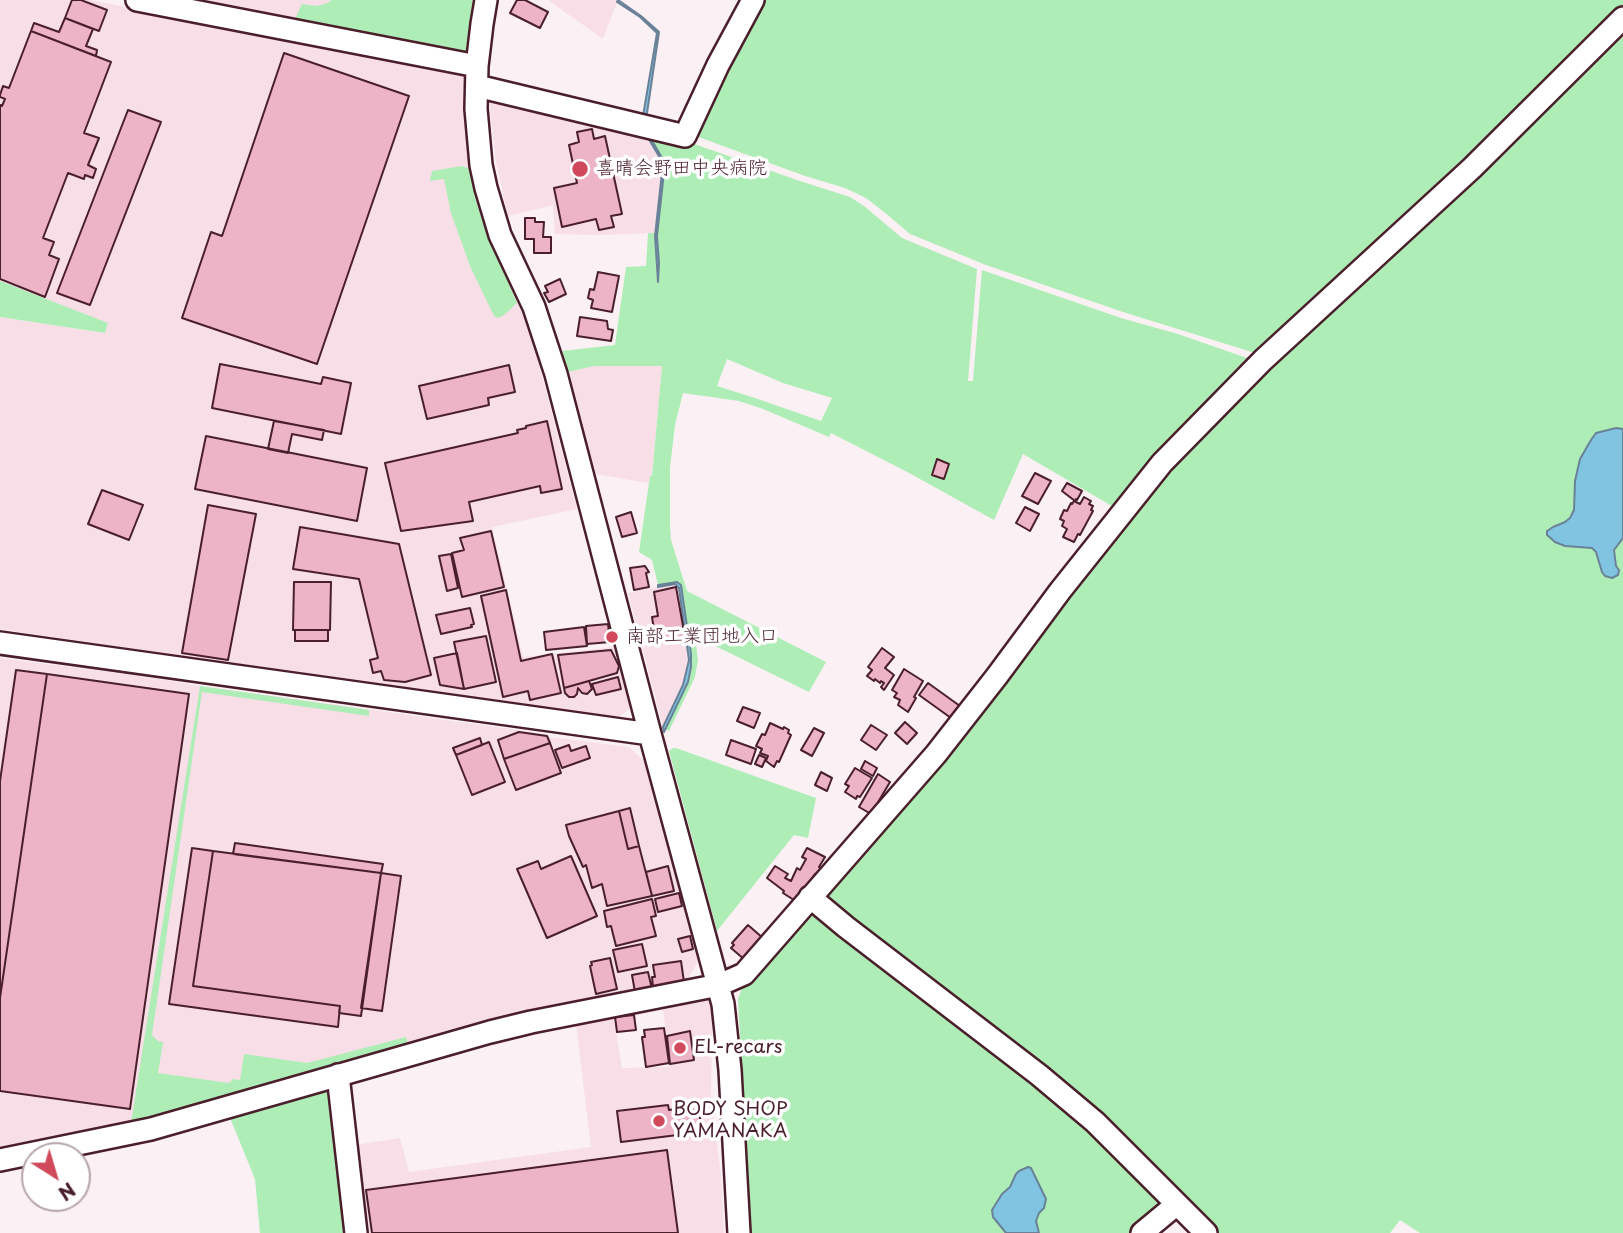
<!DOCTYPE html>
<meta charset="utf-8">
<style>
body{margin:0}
#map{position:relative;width:1623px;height:1233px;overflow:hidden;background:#fbf0f4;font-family:"Playpen Sans",sans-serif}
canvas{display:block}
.north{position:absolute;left:21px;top:1142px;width:70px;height:70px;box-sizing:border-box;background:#fff;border:2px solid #b7a5aa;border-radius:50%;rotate:143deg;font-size:19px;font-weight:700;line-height:28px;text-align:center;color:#4a1f2b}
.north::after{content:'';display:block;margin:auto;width:24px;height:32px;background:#d1495b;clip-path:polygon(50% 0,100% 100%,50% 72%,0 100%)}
</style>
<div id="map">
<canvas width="1623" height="1233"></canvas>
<div class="north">N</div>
</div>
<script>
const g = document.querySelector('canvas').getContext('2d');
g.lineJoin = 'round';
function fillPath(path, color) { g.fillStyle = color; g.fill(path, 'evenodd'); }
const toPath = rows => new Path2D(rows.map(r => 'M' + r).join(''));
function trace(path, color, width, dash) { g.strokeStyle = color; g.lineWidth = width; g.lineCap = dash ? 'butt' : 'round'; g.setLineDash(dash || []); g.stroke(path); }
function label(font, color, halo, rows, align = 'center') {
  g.font = font + ' "Playpen Sans","Klee One",sans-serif'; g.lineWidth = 7; g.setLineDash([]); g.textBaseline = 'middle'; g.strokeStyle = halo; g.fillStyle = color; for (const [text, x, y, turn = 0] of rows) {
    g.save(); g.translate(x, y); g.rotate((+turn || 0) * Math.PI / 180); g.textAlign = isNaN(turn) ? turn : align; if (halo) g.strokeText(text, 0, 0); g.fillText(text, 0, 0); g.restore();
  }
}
fillPath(toPath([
 [0,0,90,0,464,73,464,119,470,169,476,201,488,237,527,325,535,349,577,509,492,527,523,657,615,647,631,707,618,718,291,672,0,629,0,317,104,333,108,324,0,281],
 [186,0,473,0,465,55],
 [548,0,618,0,603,39],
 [490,94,644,131,663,163,655,233,601,235,555,234,553,205,508,216,496,162,490,110],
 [662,365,652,476,650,477,649,483,595,474,568,372,594,366],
 [675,584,679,588,689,660,683,685,663,727,628,593],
 [0,658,140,676,200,686,518,730,548,735,549,737,629,747,645,762,698,962,684,984,577,1004,131,1123,0,1151],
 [707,998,711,1000,712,1021,711,1098,721,1175,724,1233,364,1233,355,1145,400,1138,409,1172,591,1147,576,1023,613,1015,622,1068,670,1067,663,1007]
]), '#f7dee7');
fillPath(toPath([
 [332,0,473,0,465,55,294,21,302,4,316,6,325,4],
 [758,0,1623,0,1623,10,1512,121,1265,350,1255,353,1123,312,986,265,910,234,884,212,866,198,845,188,805,176,693,135],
 [1623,28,1623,1233,1420,1233,1400,1220,1390,1233,1219,1233,1180,1197,826,900,825,888,1185,448],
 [647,132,680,139,800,181,850,197,864,206,902,238,977,269,968,381,973,381,982,270,1121,318,1178,334,1247,358,1249,359,1249,363,1117,509,1023,454,994,520,911,474,831,433,829,437,763,409,739,401,683,393,675,425,670,468,670,525,671,540,687,591,826,662,809,692,695,636,698,660,695,677,669,731,665,729,688,682,691,667,691,654,681,586,677,582,658,585,652,560,639,552,650,476,652,476,662,366,594,366,568,372,562,351,615,345,626,267,646,266,648,233,655,233,657,278,658,281,657,236,665,163],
 [727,359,783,383,832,398,821,421,758,399,717,386],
 [462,166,470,169,476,201,488,236,517,303,504,315,498,318,494,316,470,266,451,213,444,179,430,181,432,171],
 [0,281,108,323,105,333,0,317],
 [200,686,369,710,369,716,202,692,152,1035,158,1041,163,1042,158,1073,229,1083,233,1079,240,1080,244,1054,307,1063,406,1037,409,1047,262,1089,131,1123],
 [673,748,676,748,816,798,808,838,794,835,717,931,669,751],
 [811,910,1032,1078,1168,1201,1134,1233,751,1233,738,999,745,980],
 [332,1086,348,1233,260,1233,255,1179,228,1113]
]), '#aeeeb6');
const water = toPath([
 [618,0,641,16,659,32,647,113,644,122,642,122,657,33,640,17,617,2,618,0],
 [644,131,647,132,665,163,657,236,659,263,658,282,655,236,663,163,644,131],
 [1616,428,1623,429,1623,538,1614,550,1616,566,1619,570,1618,575,1612,578,1605,576,1602,572,1596,552,1592,548,1565,546,1555,542,1547,535,1547,531,1553,527,1565,522,1570,518,1574,510,1575,481,1580,459,1591,440,1596,433,1616,428],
 [677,582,681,585,691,654,691,667,688,682,664,732,663,727,683,685,689,660,679,588,675,584,658,587,658,585,677,582],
 [1028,1167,1031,1168,1046,1199,1044,1208,1039,1213,1036,1221,1039,1233,1006,1233,993,1217,992,1210,1002,1194,1010,1187,1016,1174,1019,1171,1028,1167]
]);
fillPath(water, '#80c4e1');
trace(water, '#6a8298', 2);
const building = toPath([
 [72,0,81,0,107,10,99,31,65,18,72,0],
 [517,0,525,0,548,12,540,28,510,13,517,0],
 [65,18,93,29,86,46,97,50,96,56,31,31,34,23,59,32,65,18],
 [31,31,111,62,84,133,99,138,88,165,96,169,93,178,85,175,84,179,68,173,43,238,54,242,49,255,59,259,45,297,0,279,0,105,2,106,5,99,0,97,0,95,3,86,9,88,31,31],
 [284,53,409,96,317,364,182,318,211,232,222,236,284,53],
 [128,110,161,122,90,305,57,293,128,110],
 [592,129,594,139,605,136,622,214,611,216,614,227,599,230,596,219,562,227,554,188,577,183,569,145,579,142,577,132,592,129],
 [525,218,535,218,535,222,544,222,543,237,551,237,551,253,534,253,534,239,525,239,525,218],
 [598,272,619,276,612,312,591,308,593,300,588,298,590,289,594,290,598,272],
 [560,279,566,294,549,302,544,293,548,292,545,286,560,279],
 [580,317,607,321,608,329,613,330,611,341,577,336,580,317],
 [220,364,321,384,323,377,351,383,341,434,212,408,220,364],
 [509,365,515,392,488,398,489,405,427,419,419,386,509,365],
 [274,421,324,430,322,440,292,434,288,453,268,449,274,421],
 [547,421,562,489,541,493,540,486,469,502,473,521,401,531,385,463,518,433,517,430,526,428,526,426,547,421],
 [206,436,367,468,357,521,195,489,206,436],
 [937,459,949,464,944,479,932,475,937,459],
 [1035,473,1051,481,1038,504,1022,496,1035,473],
 [1067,483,1082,491,1077,500,1076,499,1075,501,1062,491,1067,483],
 [102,490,143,505,129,540,88,524,102,490],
 [1084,497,1091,501,1089,504,1093,506,1091,510,1093,511,1080,535,1078,534,1074,542,1063,537,1067,529,1062,526,1064,521,1060,519,1064,510,1067,511,1071,503,1072,504,1074,501,1080,504,1084,497],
 [208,505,256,514,228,660,182,653,208,505],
 [1025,507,1039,514,1030,531,1016,523,1025,507],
 [631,512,637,533,622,537,616,517,631,512],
 [300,527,399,544,431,675,405,682,384,680,381,671,373,673,370,660,378,658,359,579,293,569,300,527],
 [491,531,504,587,462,597,452,553,464,550,460,538,491,531],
 [451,554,458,588,447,591,439,556,451,554],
 [645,566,649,572,646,573,649,587,634,590,630,568,645,566],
 [294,582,331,582,330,630,293,630,294,582],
 [676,587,685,637,656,642,652,617,658,616,654,592,676,587],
 [506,590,521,661,552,654,561,693,530,700,528,691,503,697,481,596,506,590],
 [470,608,474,624,471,625,472,627,441,634,436,615,470,608],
 [608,624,610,642,587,644,586,626,608,624],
 [584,627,587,646,546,650,544,632,584,627],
 [295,630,328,630,328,641,295,641,295,630],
 [486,636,496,682,464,689,454,642,486,636],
 [882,648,894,657,885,668,894,675,884,690,881,687,884,683,881,681,880,683,875,679,874,681,867,676,872,670,868,667,882,648],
 [611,650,619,666,617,673,564,688,558,655,611,650],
 [457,653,464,689,440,685,434,658,457,653],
 [904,669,923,681,914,697,916,698,908,712,898,705,900,700,894,697,897,693,892,690,904,669],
 [16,670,47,674,0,998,0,781,16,670],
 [47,674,189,694,130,1109,0,1091,0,998,47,674],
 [618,677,621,689,596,695,592,684,618,677],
 [589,681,592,689,587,694,582,693,578,688,577,694,574,697,569,697,565,693,564,688,589,681],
 [928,683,960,706,951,718,919,695,928,683],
 [743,707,760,713,754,728,737,721,743,707],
 [905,722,917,733,907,744,895,733,905,722],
 [770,723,783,729,784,727,789,730,788,733,791,735,779,762,777,761,774,767,766,761,768,756,760,753,762,749,756,746,762,734,765,735,770,723],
 [871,725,887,735,876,750,861,740,871,725],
 [814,728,824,733,812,756,801,750,814,728],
 [519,732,547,736,550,743,504,759,498,740,519,732],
 [480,738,482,745,456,755,453,748,480,738],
 [731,740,756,749,751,764,726,755,731,740],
 [489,742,505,782,472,795,456,755,489,742],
 [550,743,561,773,516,790,504,759,550,743],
 [569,745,571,751,586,746,590,758,562,768,555,750,569,745],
 [759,755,766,758,762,767,755,764,759,755],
 [865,761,877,768,873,776,861,769,865,761],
 [855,768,872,778,860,797,857,796,856,799,845,792,849,786,845,784,855,768],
 [821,772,832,778,827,791,815,785,821,772],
 [878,774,890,782,871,814,859,807,878,774],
 [630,808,639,846,628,849,619,811,630,808],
 [619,811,628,849,639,846,652,896,607,906,602,884,592,888,586,865,583,867,569,836,566,825,619,811],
 [235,843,383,864,381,873,233,854,235,843],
 [192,848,213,851,193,986,340,1006,338,1027,169,1004,192,848],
 [807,848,825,857,819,867,821,868,817,876,815,874,797,902,783,893,784,891,767,878,775,866,788,874,785,878,791,881,797,868,800,870,806,859,802,857,807,848],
 [213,851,381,873,361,1016,339,1013,340,1006,193,986,213,851],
 [571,856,597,916,547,938,517,869,538,861,541,869,571,856],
 [668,866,674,891,652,896,646,872,668,866],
 [381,873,401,876,382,1011,361,1008,381,873],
 [679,893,682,906,658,912,655,899,679,893],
 [652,899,656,916,651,917,656,936,616,946,611,926,607,927,604,911,652,899],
 [748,925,764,939,745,960,731,948,734,945,732,943,748,925],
 [690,936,693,949,682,952,678,939,690,936],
 [642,944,647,966,618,972,613,950,642,944],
 [610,958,617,989,596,994,590,966,592,965,591,962,610,958],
 [681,961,684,982,653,987,652,977,655,977,653,965,681,961],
 [648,972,652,989,635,992,632,975,648,972],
 [634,1015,636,1030,617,1032,615,1017,634,1015],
 [664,1028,669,1063,646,1067,642,1037,645,1037,644,1030,664,1028],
 [690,1031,694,1060,670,1064,667,1036,690,1031],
 [668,1105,669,1110,689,1107,689,1111,699,1110,702,1132,621,1142,617,1111,668,1105],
 [667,1150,678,1233,372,1233,366,1190,667,1150]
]);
fillPath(building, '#edb4c8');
trace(building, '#4a1f2b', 2);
const minor = toPath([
 [137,0,477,66],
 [486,0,482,24,477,66,476,109,481,165,486,188,500,235,534,307,556,374,650,734,723,1004,730,1070,739,1233],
 [477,86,685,136,718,65,753,0],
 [0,643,650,734],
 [810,897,846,927,1039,1075,1095,1122,1206,1233],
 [338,1075,356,1233],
 [0,1160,151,1129,490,1032,531,1022,719,985,744,974,936,754,997,676,1060,591,1162,463,1263,360,1472,168,1623,18],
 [1142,1233,1177,1204]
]);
trace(minor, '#4a1f2b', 26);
trace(minor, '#fff', 21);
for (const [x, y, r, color] of [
 [580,169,9,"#d1495b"],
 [612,637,7,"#d1495b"],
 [680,1048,7,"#d1495b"],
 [659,1121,7,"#d1495b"]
]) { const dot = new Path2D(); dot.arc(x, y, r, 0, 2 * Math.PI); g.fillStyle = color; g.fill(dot); trace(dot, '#fff', 2.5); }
label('19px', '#4a1f2b', '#fff', [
 ["喜晴会野田中央病院",596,169],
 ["南部工業団地入口",626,637],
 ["EL-recars",694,1048],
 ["BODY SHOP",673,1110],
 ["YAMANAKA",673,1132]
], 'left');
</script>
